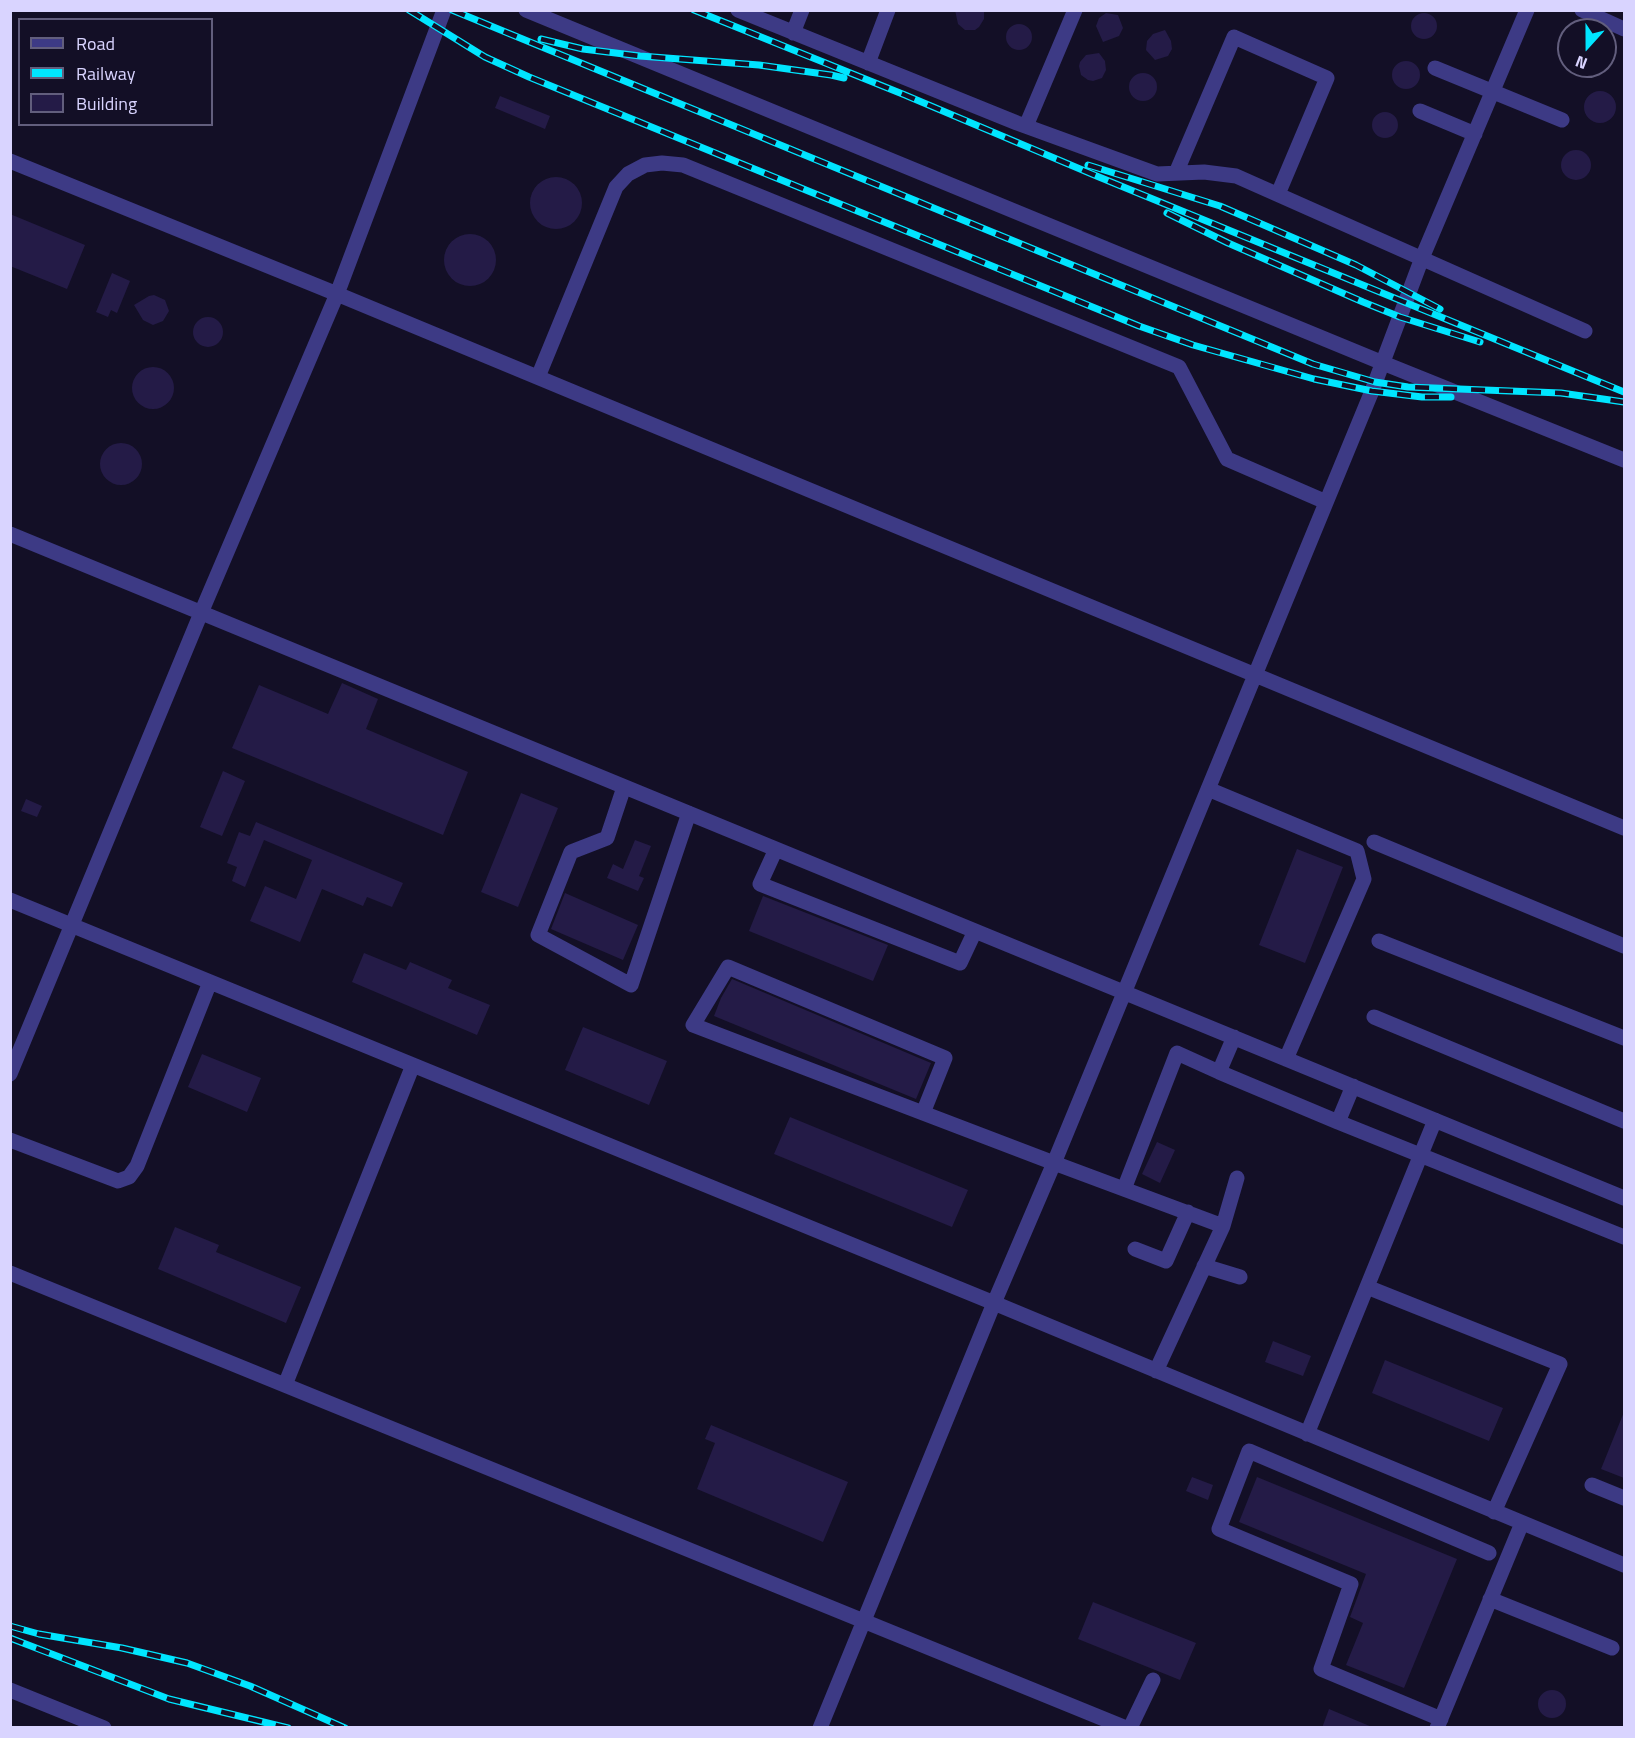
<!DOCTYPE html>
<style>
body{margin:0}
#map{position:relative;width:1635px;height:1738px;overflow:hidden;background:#130f26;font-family:"Titillium Web",sans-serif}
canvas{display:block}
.frame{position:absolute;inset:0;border:12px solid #d9d4ff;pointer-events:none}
.legend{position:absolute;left:18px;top:18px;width:195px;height:108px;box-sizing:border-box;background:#130f26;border:2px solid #625e7d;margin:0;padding:8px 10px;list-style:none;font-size:18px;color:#d9d4ff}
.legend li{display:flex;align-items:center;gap:12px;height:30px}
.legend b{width:30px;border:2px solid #625e7d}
.north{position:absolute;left:1557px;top:18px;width:60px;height:60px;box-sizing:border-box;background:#130f26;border:2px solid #625e7d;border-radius:50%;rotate:201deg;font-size:16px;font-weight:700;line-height:24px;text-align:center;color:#d9d4ff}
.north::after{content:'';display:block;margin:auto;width:21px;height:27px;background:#00e5ff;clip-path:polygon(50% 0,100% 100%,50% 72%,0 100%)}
</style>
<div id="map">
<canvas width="1635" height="1738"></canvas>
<div class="frame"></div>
<ul class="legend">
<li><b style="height:8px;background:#3d3a85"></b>Road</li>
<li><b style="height:8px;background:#00e5ff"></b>Railway</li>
<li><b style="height:16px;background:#241b47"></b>Building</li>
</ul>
<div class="north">N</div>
</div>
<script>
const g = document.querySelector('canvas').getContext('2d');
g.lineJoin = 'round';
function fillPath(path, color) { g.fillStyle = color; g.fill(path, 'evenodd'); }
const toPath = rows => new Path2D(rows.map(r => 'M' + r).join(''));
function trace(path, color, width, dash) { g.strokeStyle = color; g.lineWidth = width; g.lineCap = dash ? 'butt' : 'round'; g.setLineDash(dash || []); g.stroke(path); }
fillPath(toPath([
 [955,10,984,10,984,19,979,27,975,30,965,30,958,24],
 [1106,13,1118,15,1123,28,1119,36,1103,42,1096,26,1099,18],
 '1411 26a13 13 0 1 1 26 0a13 13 0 1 1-26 0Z',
 '1006 37a13 13 0 1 1 26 0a13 13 0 1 1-26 0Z',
 [1165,30,1171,41,1172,49,1168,56,1155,60,1146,50,1147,41,1153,34],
 [1099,53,1105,61,1106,70,1102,78,1093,81,1088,80,1081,75,1079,66,1080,62,1086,55],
 '1392 75a14 14 0 1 1 28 0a14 14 0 1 1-28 0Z',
 '1129 87a14 14 0 1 1 28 0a14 14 0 1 1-28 0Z',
 '1584 107a16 16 0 1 1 32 0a16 16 0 1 1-32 0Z',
 [500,96,550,116,545,129,495,108],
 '1372 125a13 13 0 1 1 26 0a13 13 0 1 1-26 0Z',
 '1561 165a15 15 0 1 1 30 0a15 15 0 1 1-30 0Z',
 '530 203a26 26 0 1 1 52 0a26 26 0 1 1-52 0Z',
 [10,214,85,245,67,289,10,266],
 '444 260a26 26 0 1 1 52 0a26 26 0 1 1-52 0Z',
 [112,273,130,281,117,313,111,310,108,317,96,312],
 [154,295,165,300,169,311,163,321,153,325,143,320,134,305,149,296],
 '193 332a15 15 0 1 1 30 0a15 15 0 1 1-30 0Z',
 '132 388a21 21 0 1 1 42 0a21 21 0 1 1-42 0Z',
 '100 464a21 21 0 1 1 42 0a21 21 0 1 1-42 0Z',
 [342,683,378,699,366,729,468,772,443,835,232,748,259,685,328,714],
 [223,771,245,781,222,836,200,827],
 [521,793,558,808,518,907,481,892],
 [26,799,42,806,37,817,21,811],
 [256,822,403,883,392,907,367,897,363,906,322,889,300,942,250,921,265,886,296,899,312,860,264,840,245,887,232,881,237,867,227,863,239,832,250,836],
 [635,840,651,846,639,876,644,878,638,891,607,878,613,864,623,869],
 [1297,849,1343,867,1305,963,1259,945],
 [565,893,638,925,623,960,551,929],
 [763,896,888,945,873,981,749,931],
 [364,953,406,970,410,962,452,980,448,988,490,1005,477,1035,352,982],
 [732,979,931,1063,916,1099,714,1016,721,998],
 [583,1027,667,1061,649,1105,565,1070],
 [202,1054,261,1078,247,1112,188,1087],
 [790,1117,968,1190,952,1227,774,1154],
 [1157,1142,1175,1150,1160,1183,1142,1174],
 [175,1227,219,1245,216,1252,301,1287,286,1323,158,1269],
 [1273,1341,1311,1356,1303,1376,1265,1362],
 [1385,1360,1503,1408,1489,1441,1372,1393],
 [1624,1412,1624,1478,1601,1469],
 [711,1425,848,1482,823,1542,697,1489,715,1443,705,1439],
 [1192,1477,1213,1485,1208,1500,1186,1491],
 [1257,1477,1457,1559,1404,1688,1346,1665,1363,1623,1350,1617,1366,1574,1239,1522],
 [1093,1602,1196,1643,1180,1680,1078,1639],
 '1538 1704a14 14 0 1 1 28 0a14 14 0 1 1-28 0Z',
 [1329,1709,1372,1727,1372,1728,1322,1728]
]), '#241b47');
trace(toPath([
 [526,10,1383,363,1624,460],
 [738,10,1017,123,1157,174,1204,172,1236,176,1585,331],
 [1582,10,1624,29],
 [793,33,802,10],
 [868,63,888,10],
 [1435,68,1562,120],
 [1420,111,1475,134],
 [1026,126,1075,10],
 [10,161,337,294,1624,828],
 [1176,173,1234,37,1327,78,1278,194],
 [538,377,616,187,628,174,645,165,662,163,683,165,1179,367,1227,459,1326,502],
 [10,534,1624,1198],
 [624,787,607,838,571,852,538,935,631,985,689,813],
 [1208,789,1357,851,1364,879,1286,1059],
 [1374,842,1624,946],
 [776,849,760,884,960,963,975,931],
 [10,900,994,1303,1624,1565],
 [1379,941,1624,1038],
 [1374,1017,1624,1121],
 [1234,1037,1219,1072,1338,1122,1353,1086],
 [10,1074,201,613,337,294,444,10],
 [923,1113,945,1058,728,967,693,1025,923,1113,1054,1163,1223,1226,1156,1371],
 [1338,1122,1624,1237],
 [10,1140,118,1181,129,1177,137,1166,210,982],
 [1124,1189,1177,1053,1219,1072],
 [1223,1226,1237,1178],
 [1135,1249,1166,1261,1188,1212],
 [1204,1266,1240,1277],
 [10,1273,1126,1728],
 [1367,1287,1560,1364,1494,1512],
 [285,1385,413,1065],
 [1307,1434,1435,1120],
 [1592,1485,1624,1498],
 [1490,1599,1612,1648],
 [10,1690,104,1728],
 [1441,1719,1321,1669,1351,1584,1219,1529,1249,1451,1489,1553],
 [820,1728,994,1303,1054,1163,1372,391,1422,258,1527,10],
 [1130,1728,1153,1680],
 [1437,1728,1522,1523]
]), '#3d3a85', 15);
const rail = toPath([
 [409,10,485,57,529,77,1139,326,1193,345,1314,379,1372,391,1422,397,1451,397],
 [452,10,1313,364,1375,382,1408,387,1561,393,1624,402],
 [694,10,905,95,1099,177,1624,392],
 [541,39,583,49,640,56,759,65,831,75,844,78],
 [1088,165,1220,206,1356,265,1440,309],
 [1167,213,1228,243,1363,302,1400,317,1480,342],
 [10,1626,39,1634,122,1648,187,1663,250,1686,345,1728],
 [10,1638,169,1699,288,1728]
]);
trace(rail, '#00e5ff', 7);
trace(rail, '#130f26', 4.5, [14]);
</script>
